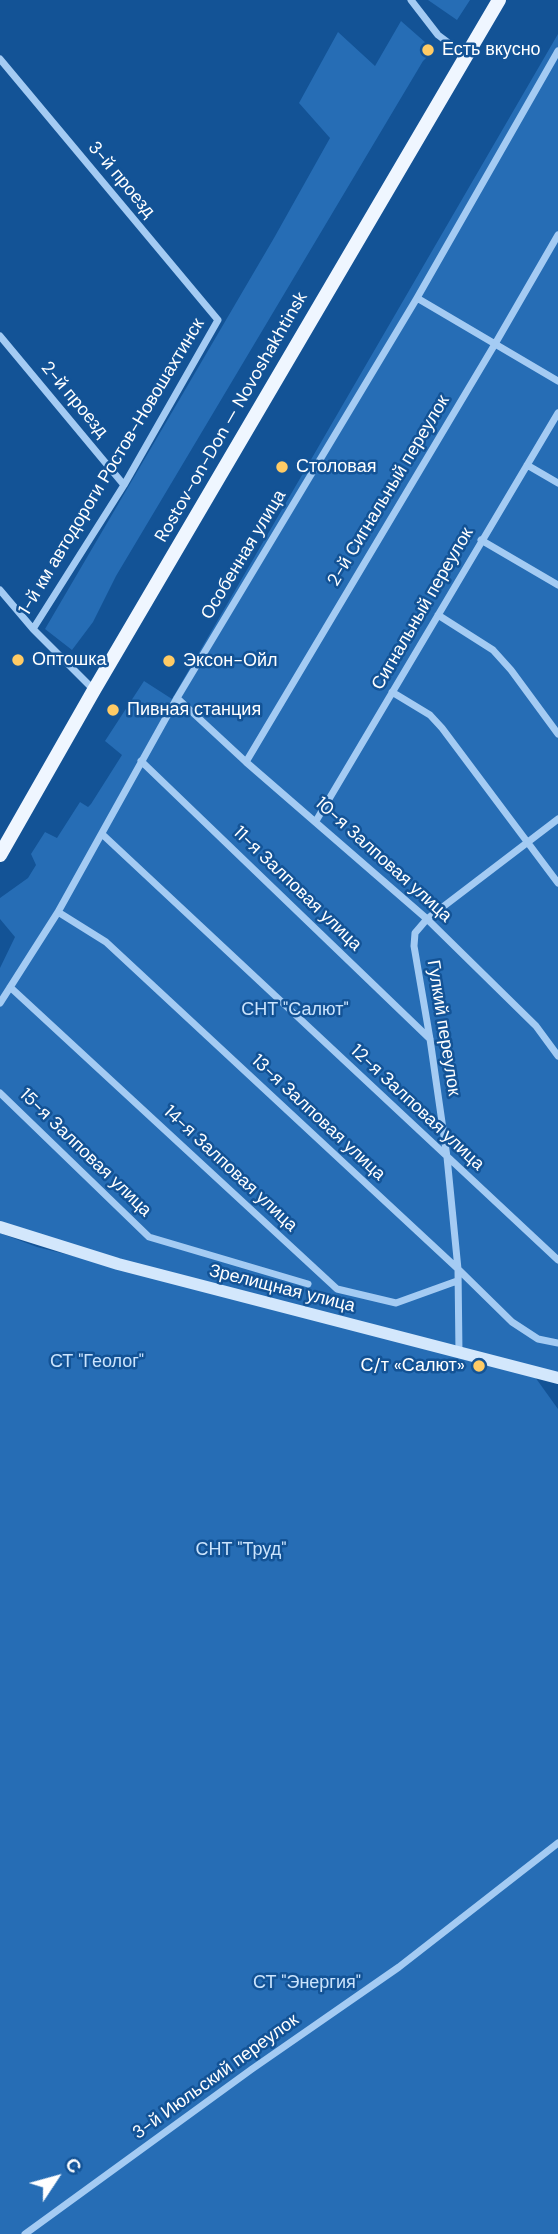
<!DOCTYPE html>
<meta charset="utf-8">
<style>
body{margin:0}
#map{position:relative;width:558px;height:2234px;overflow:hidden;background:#135396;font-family:"DM Sans",sans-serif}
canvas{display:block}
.north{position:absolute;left:21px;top:2143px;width:70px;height:70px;-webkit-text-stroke:5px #135396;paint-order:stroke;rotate:54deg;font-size:19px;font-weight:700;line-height:28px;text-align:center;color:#fff}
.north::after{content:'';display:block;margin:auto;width:24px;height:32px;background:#fff;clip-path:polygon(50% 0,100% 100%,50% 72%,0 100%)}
</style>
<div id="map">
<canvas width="558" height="2234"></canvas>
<div class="north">С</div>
</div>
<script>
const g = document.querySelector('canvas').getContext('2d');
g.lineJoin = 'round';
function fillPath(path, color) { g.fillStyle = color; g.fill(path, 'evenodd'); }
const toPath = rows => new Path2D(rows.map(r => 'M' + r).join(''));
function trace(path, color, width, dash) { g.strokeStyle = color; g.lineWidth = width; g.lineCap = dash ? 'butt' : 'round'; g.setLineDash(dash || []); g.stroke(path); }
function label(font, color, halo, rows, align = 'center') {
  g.font = font + ' "DM Sans",sans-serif'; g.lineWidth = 5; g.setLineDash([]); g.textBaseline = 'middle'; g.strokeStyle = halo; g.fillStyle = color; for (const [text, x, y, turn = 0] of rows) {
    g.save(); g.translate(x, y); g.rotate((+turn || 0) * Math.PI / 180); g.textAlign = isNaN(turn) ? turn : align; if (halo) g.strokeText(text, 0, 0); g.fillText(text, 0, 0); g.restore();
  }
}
fillPath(toPath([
 [428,0,470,0,457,20],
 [401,21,434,50,423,61,116,576,93,622,72,650,45,629,274,238,330,138,299,103,338,32,375,66],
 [558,34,558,1374,139,1265,0,1223,0,968,15,937,0,919,0,898,28,878,36,865,31,854,45,832,57,838,80,802,88,807,91,804,122,755,105,741,144,681,172,699],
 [0,1233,37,1247,322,1318,535,1377,558,1409,558,2234,0,2234]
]), '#266db5');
trace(toPath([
 [411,0,438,35,466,56],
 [0,59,218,320,124,485,33,629,94,690],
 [417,298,558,381],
 [0,336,124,485],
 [527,465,558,483],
 [481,540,558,585],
 [0,590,33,629],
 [438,615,493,650,511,670,558,734],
 [392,692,430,715,442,728,558,883],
 [177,698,246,762,427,919,536,1026,558,1056],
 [141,761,430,1039],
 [246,762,495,344,558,235],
 [316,821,558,413],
 [102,834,558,1260],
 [58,912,106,942,458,1269,512,1322,538,1339,558,1343],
 [10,987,337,1289,396,1303,457,1281],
 [0,1003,58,912,177,698,417,298,558,51],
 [0,1093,149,1237,308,1284],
 [459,1353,458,1269,447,1157,430,1039,414,946,415,933,427,919,558,819],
 [25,2234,252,2069,399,1967,558,1843]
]), '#a4cbf3', 7);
trace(toPath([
 [0,1227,118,1264,558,1378]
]), '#d3e7fc', 12);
trace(toPath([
 [0,855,94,690,499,0]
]), '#eff6ff', 14);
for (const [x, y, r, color] of [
 [428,50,7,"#ffcb65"],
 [282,467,7,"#ffcb65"],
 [18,660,7,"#ffcb65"],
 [169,661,7,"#ffcb65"],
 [113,710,7,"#ffcb65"],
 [479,1366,7,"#ffcb65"]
]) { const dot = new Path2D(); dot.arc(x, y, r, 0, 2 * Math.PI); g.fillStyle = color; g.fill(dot); trace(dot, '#135396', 2.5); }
label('18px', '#fff', '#135396', [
 ["Есть вкусно",442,50],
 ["Столовая",296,467],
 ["Оптошка",32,660],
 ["Эксон-Ойл",183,661],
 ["Пивная станция",127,710],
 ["С/т «Салют»",465,1366,"right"]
], 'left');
label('18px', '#fff', '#135396', [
 ["3-й проезд",121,180,50],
 ["2-й проезд",74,400,50],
 ["Rostov-on-Don — Novoshakhtinsk",232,417,-60],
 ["1-й км автодороги Ростов-Новошахтинск",112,467,-59],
 ["2-й Сигнальный переулок",389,491,-59],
 ["Особенная улица",244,555,-59],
 ["Сигнальный переулок",423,609,-60],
 ["10-я Залповая улица",383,860,42],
 ["11-я Залповая улица",297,889,44],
 ["Гулкий переулок",443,1028,81],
 ["12-я Залповая улица",417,1108,43],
 ["13-я Залповая улица",318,1118,43],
 ["15-я Залповая улица",85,1153,44],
 ["14-я Залповая улица",230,1169,43],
 ["Зрелищная улица",282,1289,14],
 ["3-й Июльский переулок",216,2077,-36]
]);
label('18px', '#cbe4fd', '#135396', [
 ["СНТ \"Салют\"",295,1010],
 ["СТ \"Геолог\"",97,1362],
 ["СНТ \"Труд\"",241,1550],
 ["СТ \"Энергия\"",307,1983]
]);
</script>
